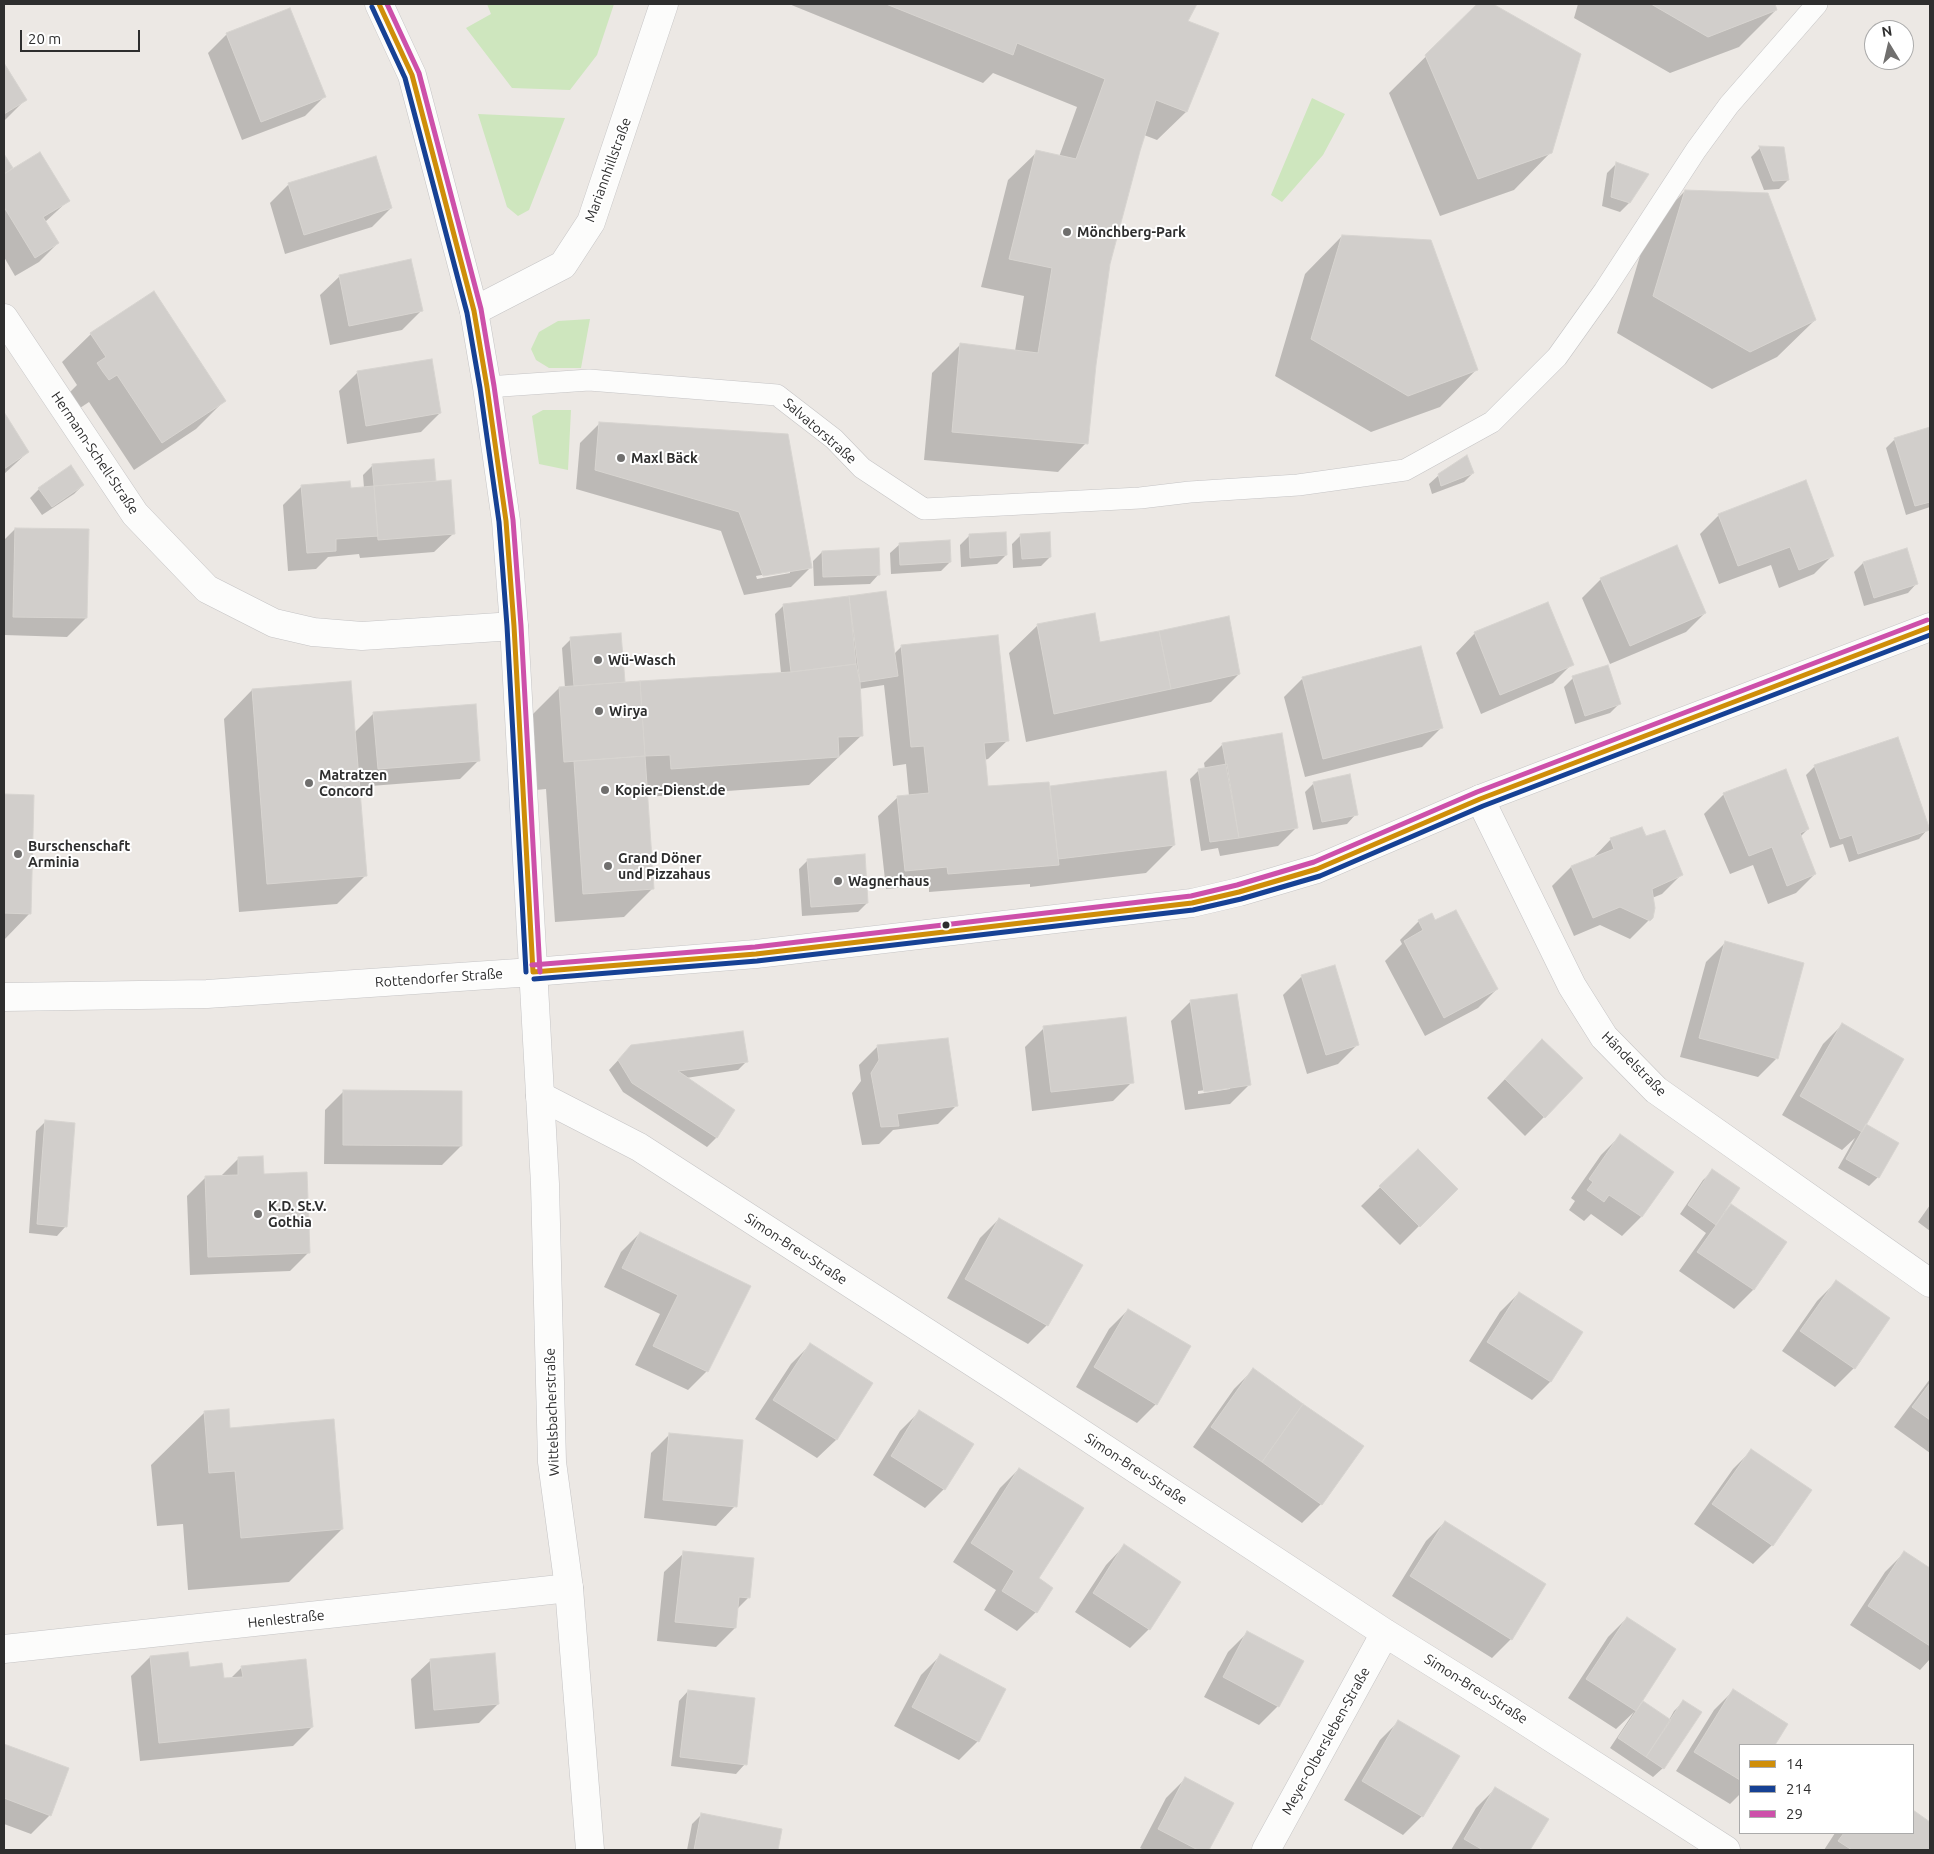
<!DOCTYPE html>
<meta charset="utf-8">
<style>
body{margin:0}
#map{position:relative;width:1934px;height:1854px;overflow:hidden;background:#ece8e4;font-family:Ubuntu,sans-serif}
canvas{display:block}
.frame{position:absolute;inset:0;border:5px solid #2e2e2e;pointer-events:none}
.legend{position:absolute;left:1739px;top:1744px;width:175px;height:90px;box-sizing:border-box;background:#fff;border:1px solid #ababab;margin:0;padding:6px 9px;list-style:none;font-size:15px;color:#2e2e2e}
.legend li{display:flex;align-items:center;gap:10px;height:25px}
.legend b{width:25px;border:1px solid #ababab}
.north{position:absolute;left:1864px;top:20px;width:50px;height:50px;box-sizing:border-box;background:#fff;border:1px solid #ababab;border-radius:50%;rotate:351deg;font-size:14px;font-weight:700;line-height:20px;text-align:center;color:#2e2e2e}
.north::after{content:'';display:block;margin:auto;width:18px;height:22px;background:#706f6e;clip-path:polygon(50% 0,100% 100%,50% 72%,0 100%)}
.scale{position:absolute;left:20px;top:30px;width:120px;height:22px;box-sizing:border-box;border:2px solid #2e2e2e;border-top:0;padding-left:6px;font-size:15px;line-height:18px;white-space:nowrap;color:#2e2e2e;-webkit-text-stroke:4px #fff;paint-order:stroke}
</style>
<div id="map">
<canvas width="1934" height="1854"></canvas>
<div class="frame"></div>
<ul class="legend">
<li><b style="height:6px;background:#cf8e09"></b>14</li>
<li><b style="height:6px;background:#164194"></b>214</li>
<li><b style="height:6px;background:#cd50aa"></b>29</li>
</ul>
<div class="north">N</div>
<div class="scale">20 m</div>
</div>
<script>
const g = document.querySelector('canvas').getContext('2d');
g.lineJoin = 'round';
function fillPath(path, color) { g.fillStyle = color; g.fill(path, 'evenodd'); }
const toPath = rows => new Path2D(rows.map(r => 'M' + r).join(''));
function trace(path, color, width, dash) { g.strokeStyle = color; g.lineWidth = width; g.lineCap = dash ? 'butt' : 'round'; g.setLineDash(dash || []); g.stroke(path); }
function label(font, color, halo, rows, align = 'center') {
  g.font = font + ' Ubuntu,sans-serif'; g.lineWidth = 4; g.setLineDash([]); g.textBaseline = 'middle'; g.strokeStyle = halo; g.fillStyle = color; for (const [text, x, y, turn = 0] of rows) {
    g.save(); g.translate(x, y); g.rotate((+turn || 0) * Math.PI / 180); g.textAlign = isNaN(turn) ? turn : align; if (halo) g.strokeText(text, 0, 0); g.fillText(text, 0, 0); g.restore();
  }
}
fillPath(toPath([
 [487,4,614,4,597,55,570,90,512,88,466,28,491,14],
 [1312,98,1345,114,1323,155,1282,202,1271,195],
 [478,114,565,118,529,210,518,216,507,207],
 [590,319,581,368,549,368,536,360,531,349,539,332,558,321],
 [543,410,571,410,568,470,539,464,532,416]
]), '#cee6be');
fillPath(toPath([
 [789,4,1196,4,1186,21,1217,34,1186,112,1157,140,1144,135,1109,264,1094,364,1086,443,1058,472,924,460,932,373,960,345,1015,351,1024,296,981,287,1008,180,1037,152,1059,157,1077,107,993,73,983,83],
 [1479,4,1491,4,1580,55,1551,152,1514,190,1440,216,1389,93],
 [1578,4,1773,4,1776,10,1739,47,1670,73,1574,18],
 [227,34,324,97,305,116,242,140,208,53],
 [4,65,25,100,4,121],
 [1760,148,1783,148,1788,180,1779,189,1764,190,1751,157],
 [4,156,12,168,7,173,69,200,45,222,58,243,39,262,15,276,4,257],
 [1616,164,1629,203,1620,212,1602,206,1607,173],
 [289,184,391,208,372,227,285,254,270,203],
 [1685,191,1815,320,1777,357,1712,389,1617,333,1648,229],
 [1342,236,1477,369,1440,407,1371,432,1275,376,1305,274],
 [340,276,421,311,402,330,330,345,320,295],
 [153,293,224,401,196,429,134,470,89,402,80,408,70,392,77,385,62,362,91,334],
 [358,372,440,413,421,432,347,444,339,391],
 [4,415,28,452,4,474],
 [599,424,787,436,810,568,791,587,744,595,721,531,576,489,580,443],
 [790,570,790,573,757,579,756,576],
 [1930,428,1930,507,1906,515,1886,448,1895,439],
 [372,466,435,481,432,483,454,533,434,552,360,558,359,554,328,557,316,569,288,571,283,505,302,486,350,489,364,488,363,475],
 [1473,473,1464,482,1432,494,1429,484,1439,475],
 [83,485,74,494,42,515,30,498,39,489],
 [1719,515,1833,555,1814,574,1779,588,1771,565,1719,584,1700,534],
 [15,529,86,618,67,637,4,635,4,540],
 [1021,535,1050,557,1041,566,1013,568,1012,544],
 [969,536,1006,555,997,564,961,567,960,545],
 [900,544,950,562,941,571,891,574,890,553],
 [1906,550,1917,583,1908,593,1864,606,1854,572,1863,563],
 [822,552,879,574,870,584,814,586,813,561],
 [1601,579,1705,613,1686,632,1610,664,1582,598],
 [885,592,894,654,901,647,1008,740,988,759,984,760,987,787,1049,788,1050,787,1174,845,1146,873,1030,887,1030,884,929,892,929,885,886,889,878,816,898,797,909,796,906,764,893,766,884,685,859,689,862,735,809,785,646,797,653,888,624,917,555,922,546,789,536,790,531,716,559,688,565,688,562,648,571,639,623,682,621,684,781,673,775,614,784,605],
 [1051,810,1054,810,1055,822,1053,822],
 [1038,625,1099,644,1239,674,1211,702,1026,742,1009,653],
 [1475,633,1572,664,1553,683,1481,714,1456,653],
 [1303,678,1441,728,1422,747,1305,777,1284,697],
 [1573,678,1619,704,1610,713,1575,724,1564,687],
 [252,690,354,733,374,713,479,760,460,779,358,787,365,876,337,904,239,912,224,719],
 [1223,744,1297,827,1278,846,1220,856,1218,848,1201,851,1190,779,1199,770,1205,769,1204,763],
 [1815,766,1928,829,1919,839,1849,862,1843,844,1830,848,1806,775],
 [1785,771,1808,829,1800,837,1815,874,1796,893,1768,904,1753,865,1730,874,1704,814,1723,795],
 [1314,783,1356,814,1347,824,1313,830,1305,792],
 [4,796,33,796,30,913,4,940],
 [1645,837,1681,875,1662,894,1652,898,1649,920,1630,939,1600,925,1574,936,1552,886,1571,867,1592,859,1611,839],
 [808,860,867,903,858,912,802,916,799,869],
 [1431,915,1435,922,1497,989,1478,1008,1425,1036,1385,961,1402,944,1400,940,1419,921],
 [1725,943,1777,1058,1758,1077,1680,1057,1706,962],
 [1302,976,1357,1045,1338,1064,1307,1074,1283,995],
 [1190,1002,1249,1085,1230,1104,1185,1110,1171,1021],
 [1230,1087,1230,1089,1198,1094,1198,1091],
 [1842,1025,1864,1125,1878,1177,1869,1186,1838,1168,1855,1138,1842,1150,1782,1115,1823,1044],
 [1044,1028,1132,1082,1113,1101,1032,1111,1025,1047],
 [878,1046,957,1105,938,1124,893,1130,879,1144,862,1145,852,1093,861,1081,859,1065],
 [622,1056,747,1061,738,1070,686,1078,734,1110,716,1138,707,1147,623,1092,609,1070],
 [1523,1060,1544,1117,1525,1136,1487,1098],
 [344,1091,461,1146,442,1165,324,1164,325,1110],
 [46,1121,66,1226,57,1236,29,1233,36,1131],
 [1620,1136,1672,1172,1641,1217,1622,1236,1591,1214,1584,1221,1569,1210,1575,1201,1571,1198,1601,1155],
 [1418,1150,1456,1189,1400,1245,1361,1206],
 [238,1159,309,1252,290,1271,190,1275,187,1196,206,1177,220,1177],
 [1713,1171,1724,1212,1731,1206,1785,1242,1753,1290,1734,1309,1679,1271,1706,1233,1680,1214,1703,1180],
 [1930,1205,1930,1231,1918,1222],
 [999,1219,1047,1325,1028,1344,947,1298,980,1238],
 [640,1233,749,1287,707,1371,688,1390,635,1365,660,1314,604,1287,621,1252],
 [1836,1282,1889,1318,1854,1368,1835,1387,1782,1351,1817,1301],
 [1519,1293,1551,1381,1532,1400,1469,1361,1500,1312],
 [1128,1310,1156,1404,1137,1423,1076,1387,1109,1329],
 [810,1345,836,1440,817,1458,755,1419,791,1364],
 [1253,1370,1321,1504,1302,1523,1193,1447,1234,1389],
 [1930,1379,1930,1453,1894,1427],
 [919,1412,944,1489,925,1508,873,1475,900,1431],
 [204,1413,342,1529,289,1582,188,1590,183,1524,157,1526,151,1465],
 [670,1434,735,1506,716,1526,644,1518,651,1453],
 [1752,1450,1810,1490,1772,1545,1753,1564,1694,1524,1733,1469],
 [1019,1469,1037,1579,1051,1588,1036,1612,1017,1631,984,1610,996,1590,953,1562,1000,1488],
 [1445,1522,1511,1639,1492,1658,1392,1596,1426,1541],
 [1124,1546,1149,1629,1130,1648,1075,1612,1106,1565],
 [684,1553,748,1598,737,1609,735,1628,716,1647,657,1641,664,1572],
 [1904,1553,1930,1570,1930,1659,1920,1670,1850,1625,1885,1572],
 [1627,1618,1675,1650,1634,1710,1643,1703,1669,1720,1674,1711,1684,1701,1663,1768,1653,1777,1610,1748,1634,1712,1616,1729,1568,1698,1608,1637],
 [1247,1633,1278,1706,1259,1725,1204,1697,1228,1652],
 [940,1656,978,1741,959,1760,894,1726,921,1675],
 [150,1657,222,1680,230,1679,242,1667,312,1727,293,1746,140,1761,131,1676],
 [431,1660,498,1704,479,1723,415,1729,411,1679],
 [688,1691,745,1764,736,1774,671,1766,679,1701],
 [1733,1691,1786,1724,1773,1745,1740,1745,1740,1794,1730,1804,1676,1771,1714,1710],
 [1399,1721,1422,1816,1403,1835,1344,1800,1380,1740],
 [4,1745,67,1769,50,1815,31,1834,4,1824],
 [1185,1779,1232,1804,1207,1850,1144,1850,1140,1848,1166,1798],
 [1495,1789,1547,1819,1528,1850,1451,1850,1476,1808],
 [1913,1811,1930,1823,1930,1850,1824,1850,1835,1833,1913,1833],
 [701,1815,781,1830,777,1850,687,1850,692,1824]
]), '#0003');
const building = toPath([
 [886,4,1197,4,1188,21,1219,33,1187,112,1156,100,1140,151,1110,264,1096,365,1088,444,952,432,960,343,1038,353,1052,268,1009,259,1036,150,1076,159,1105,79,1017,43,1013,55,886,4],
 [1477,4,1493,4,1581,54,1552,153,1478,179,1425,55,1477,4],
 [1651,4,1775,4,1777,10,1708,37,1651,4],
 [290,8,326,97,261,122,226,33,290,8],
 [4,63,27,100,4,114,4,63],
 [1759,146,1784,147,1789,180,1773,181,1759,146],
 [40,152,70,201,43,217,59,243,35,258,4,207,4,174,40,152],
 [4,154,13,168,4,174,4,154],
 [376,156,392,208,304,235,288,183,376,156],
 [1616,162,1649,174,1630,203,1611,197,1616,162],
 [1685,190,1768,193,1816,320,1750,352,1653,296,1685,190],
 [1342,235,1431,240,1478,370,1408,396,1311,339,1342,235],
 [411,259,423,311,349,326,339,275,411,259],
 [154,291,226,401,162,443,117,375,109,380,103,372,97,363,106,357,90,333,154,291],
 [432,359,441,413,366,426,357,371,432,359],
 [4,412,29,452,4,469,4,412],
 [599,422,788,434,812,568,763,576,739,512,595,470,599,422],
 [1930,427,1930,502,1915,506,1894,438,1930,427],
 [1467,455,1474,473,1441,486,1438,474,1467,455],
 [434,459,436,481,374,486,372,464,434,459],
 [71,465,84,485,52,507,38,488,71,465],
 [451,480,455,534,378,540,374,486,451,480],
 [1806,480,1834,556,1799,570,1790,547,1738,566,1718,514,1806,480],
 [350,481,351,488,374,486,378,536,336,539,336,551,307,553,301,485,350,481],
 [15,528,89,529,87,618,13,617,15,528],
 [1006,532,1007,555,970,558,969,534,1006,532],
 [1050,532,1051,557,1022,559,1020,534,1050,532],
 [950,540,951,562,900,565,899,543,950,540],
 [1677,545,1706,613,1630,646,1600,578,1677,545],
 [879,548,880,575,823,577,822,551,879,548],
 [1907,548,1918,584,1874,598,1863,562,1907,548],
 [886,591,898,676,860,682,849,596,886,591],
 [849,596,856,664,791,672,783,604,849,596],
 [1548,602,1574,665,1500,695,1474,632,1548,602],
 [1095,613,1100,642,1159,631,1171,689,1054,714,1037,624,1095,613],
 [1229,616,1240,674,1171,689,1159,631,1229,616],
 [621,633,625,682,574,686,570,637,621,633],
 [998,635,1009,741,984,743,988,786,1049,782,1059,865,948,874,947,867,905,871,897,796,929,793,924,746,911,747,901,645,998,635],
 [1421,646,1443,728,1323,759,1302,677,1421,646],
 [856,664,860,682,863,736,838,737,839,757,671,769,670,755,645,756,640,681,791,672,856,664],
 [1608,665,1621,704,1585,716,1572,676,1608,665],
 [351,681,367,876,267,884,252,689,351,681],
 [640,681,645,756,564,762,559,687,640,681],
 [476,704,480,761,378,769,373,712,476,704],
 [1282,733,1298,828,1239,838,1222,743,1282,733],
 [1898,737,1930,830,1858,854,1852,835,1840,839,1814,765,1898,737],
 [645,756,654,889,583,894,574,761,645,756],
 [1227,764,1239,838,1210,842,1198,769,1227,764],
 [1786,769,1809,829,1800,833,1816,874,1787,886,1772,847,1749,856,1723,793,1786,769],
 [1166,771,1175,845,1058,859,1050,786,1166,771],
 [1350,774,1358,815,1322,822,1313,782,1350,774],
 [4,794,34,795,31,914,4,913,4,794],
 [1642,827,1646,836,1665,830,1683,875,1652,889,1655,908,1653,918,1650,921,1620,907,1593,918,1571,866,1614,849,1610,838,1642,827],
 [865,854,868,903,811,907,807,859,865,854],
 [1456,910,1498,989,1444,1018,1404,941,1423,930,1418,920,1432,913,1435,920,1456,910],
 [1725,941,1804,963,1778,1059,1699,1038,1725,941],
 [1335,965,1359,1045,1326,1055,1301,975,1335,965],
 [1237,994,1251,1085,1204,1092,1190,1000,1237,994],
 [1126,1017,1134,1083,1051,1092,1043,1026,1126,1017],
 [1842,1023,1904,1059,1862,1132,1800,1096,1842,1023],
 [743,1031,748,1062,678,1071,735,1110,717,1138,632,1083,618,1060,631,1045,743,1031],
 [948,1038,958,1106,897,1114,899,1126,881,1127,871,1073,879,1060,877,1045,948,1038],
 [1542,1039,1583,1078,1545,1118,1505,1079,1542,1039],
 [343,1090,462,1091,462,1146,343,1145,343,1090],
 [45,1120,75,1123,67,1227,37,1224,45,1120],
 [1866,1124,1899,1143,1879,1178,1846,1159,1866,1124],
 [1620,1134,1674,1172,1642,1217,1609,1195,1604,1202,1587,1190,1593,1182,1589,1179,1620,1134],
 [1418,1149,1458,1189,1420,1227,1379,1186,1418,1149],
 [263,1156,264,1174,307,1172,310,1253,208,1257,205,1176,238,1175,238,1157,263,1156],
 [1712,1169,1740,1188,1716,1225,1688,1205,1712,1169],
 [1731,1204,1787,1242,1754,1290,1697,1252,1731,1204],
 [999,1218,1083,1265,1048,1326,965,1279,999,1218],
 [640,1232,751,1286,708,1372,653,1346,678,1295,622,1268,640,1232],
 [1836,1280,1890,1318,1855,1369,1800,1331,1836,1280],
 [1519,1292,1583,1332,1551,1382,1487,1342,1519,1292],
 [1128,1309,1191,1346,1157,1405,1094,1367,1128,1309],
 [810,1343,873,1383,837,1440,773,1400,810,1343],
 [1253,1368,1303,1404,1262,1462,1211,1427,1253,1368],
 [1930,1383,1930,1420,1912,1407,1930,1383],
 [1303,1404,1364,1446,1322,1505,1262,1462,1303,1404],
 [229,1409,230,1428,334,1419,343,1529,241,1538,235,1471,209,1473,204,1411,229,1409],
 [919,1410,974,1444,945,1490,891,1456,919,1410],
 [669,1433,743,1440,737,1507,663,1500,669,1433],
 [1751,1449,1812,1490,1773,1546,1712,1504,1751,1449],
 [1019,1468,1084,1508,1039,1578,1053,1588,1037,1613,1002,1591,1014,1571,971,1543,1019,1468],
 [1445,1521,1546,1584,1512,1640,1410,1576,1445,1521],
 [1124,1544,1181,1582,1150,1630,1093,1593,1124,1544],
 [683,1551,754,1558,750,1598,739,1597,736,1628,675,1622,683,1551],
 [1904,1551,1930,1568,1930,1646,1868,1606,1904,1551],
 [1627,1617,1676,1649,1636,1711,1586,1679,1627,1617],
 [1247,1631,1304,1661,1279,1707,1223,1677,1247,1631],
 [188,1652,190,1667,222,1663,224,1678,243,1677,241,1666,306,1659,313,1727,159,1743,150,1656,188,1652],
 [495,1653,499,1704,434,1710,430,1659,495,1653],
 [940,1654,1006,1689,979,1742,912,1707,940,1654],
 [1733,1689,1788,1724,1775,1745,1740,1745,1740,1780,1694,1752,1733,1689],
 [688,1690,755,1698,747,1765,680,1757,688,1690],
 [1683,1700,1702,1712,1664,1769,1646,1757,1683,1700],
 [1643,1701,1671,1720,1646,1757,1618,1738,1643,1701],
 [1398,1720,1460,1756,1423,1817,1362,1781,1398,1720],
 [4,1744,69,1768,51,1816,4,1798,4,1744],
 [1185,1777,1234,1803,1209,1850,1198,1850,1158,1829,1185,1777],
 [1495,1787,1549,1819,1530,1850,1483,1850,1464,1839,1495,1787],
 [1913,1810,1930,1822,1930,1850,1852,1850,1838,1841,1844,1833,1913,1833,1913,1810],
 [701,1813,782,1829,778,1850,694,1850,701,1813]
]);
fillPath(building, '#d1cecb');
trace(building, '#d7d4d0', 1);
const lane = toPath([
 [487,387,589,380,777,395,834,439,862,468,924,509,1140,498,1190,492,1298,485,1405,470,1492,422,1557,357,1604,291,1696,150,1729,105,1817,4]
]);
const street = toPath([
 [474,311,563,265,591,222,664,4],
 [4,318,135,514,207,589,274,623,313,632,362,636,514,626],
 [1480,799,1572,986,1604,1037,1656,1090,1930,1283],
 [540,1096,639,1147,1008,1385,1385,1633,1499,1704,1726,1850],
 [4,1649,569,1588],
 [1266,1850,1385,1633]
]);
const secondary = toPath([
 [379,4,412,75,474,311,487,387,506,521,514,626,545,1184,552,1462,569,1588,590,1850],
 [4,997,207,994,533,972,756,954,1192,903,1239,892,1317,869,1480,799,1930,627]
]);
trace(lane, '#c5c4c5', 22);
trace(street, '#c5c4c5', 29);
trace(secondary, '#c5c4c5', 29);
trace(lane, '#fcfcfb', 21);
trace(street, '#fcfcfb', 28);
trace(secondary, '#fcfcfb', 28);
trace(toPath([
 [379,4,412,75,474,311,487,387,506,521,514,626,533,972],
 [533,972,756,954,1192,903,1239,892,1317,869,1480,799,1930,627]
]), '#cf8e09', 5);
trace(toPath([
 [372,7,405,78,467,313,480,388,499,522,507,626,526,972],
 [534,979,757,961,1193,910,1241,899,1320,876,1483,806,1930,635]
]), '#164194', 5);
trace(toPath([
 [387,4,419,73,481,309,494,386,513,520,521,626,540,972],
 [532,965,755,947,1191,896,1237,885,1314,862,1477,792,1927,620]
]), '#cd50aa', 5);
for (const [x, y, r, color] of [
 [1067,232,5,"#706f6e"],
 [621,458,5,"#706f6e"],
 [598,660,5,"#706f6e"],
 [599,711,5,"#706f6e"],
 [309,783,5,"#706f6e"],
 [605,790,5,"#706f6e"],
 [18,854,5,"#706f6e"],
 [608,866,5,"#706f6e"],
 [838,881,5,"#706f6e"],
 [946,925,4.5,"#2e2e2e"],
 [258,1214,5,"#706f6e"]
]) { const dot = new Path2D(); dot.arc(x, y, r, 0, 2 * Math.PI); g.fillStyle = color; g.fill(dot); trace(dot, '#fff', 2); }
label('14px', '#2e2e2e', '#fff', [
 ["Mariannhillstraße",608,170,-70],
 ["Salvatorstraße",820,431,41],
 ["Hermann-Schell-Straße",95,453,56],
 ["Rottendorfer Straße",439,978,-4],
 ["Händelstraße",1634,1064,45],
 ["Simon-Breu-Straße",796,1249,33],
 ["Wittelsbacherstraße",552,1412,-92],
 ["Simon-Breu-Straße",1136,1469,33],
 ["Henlestraße",286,1619,-6],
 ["Simon-Breu-Straße",1476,1689,32],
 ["Meyer-Olbersleben-Straße",1326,1741,-61]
]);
label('bold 14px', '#2e2e2e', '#fff', [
 ["Mönchberg-Park",1077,232],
 ["Maxl Bäck",631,458],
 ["Wü-Wasch",608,660],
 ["Wirya",609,711],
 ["Matratzen",319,775],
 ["Concord",319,791],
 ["Kopier-Dienst.de",615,790],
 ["Burschenschaft",28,846],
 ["Arminia",28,862],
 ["Grand Döner",618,858],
 ["und Pizzahaus",618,874],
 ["Wagnerhaus",848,881],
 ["K.D. St.V.",268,1206],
 ["Gothia",268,1222]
], 'left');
</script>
